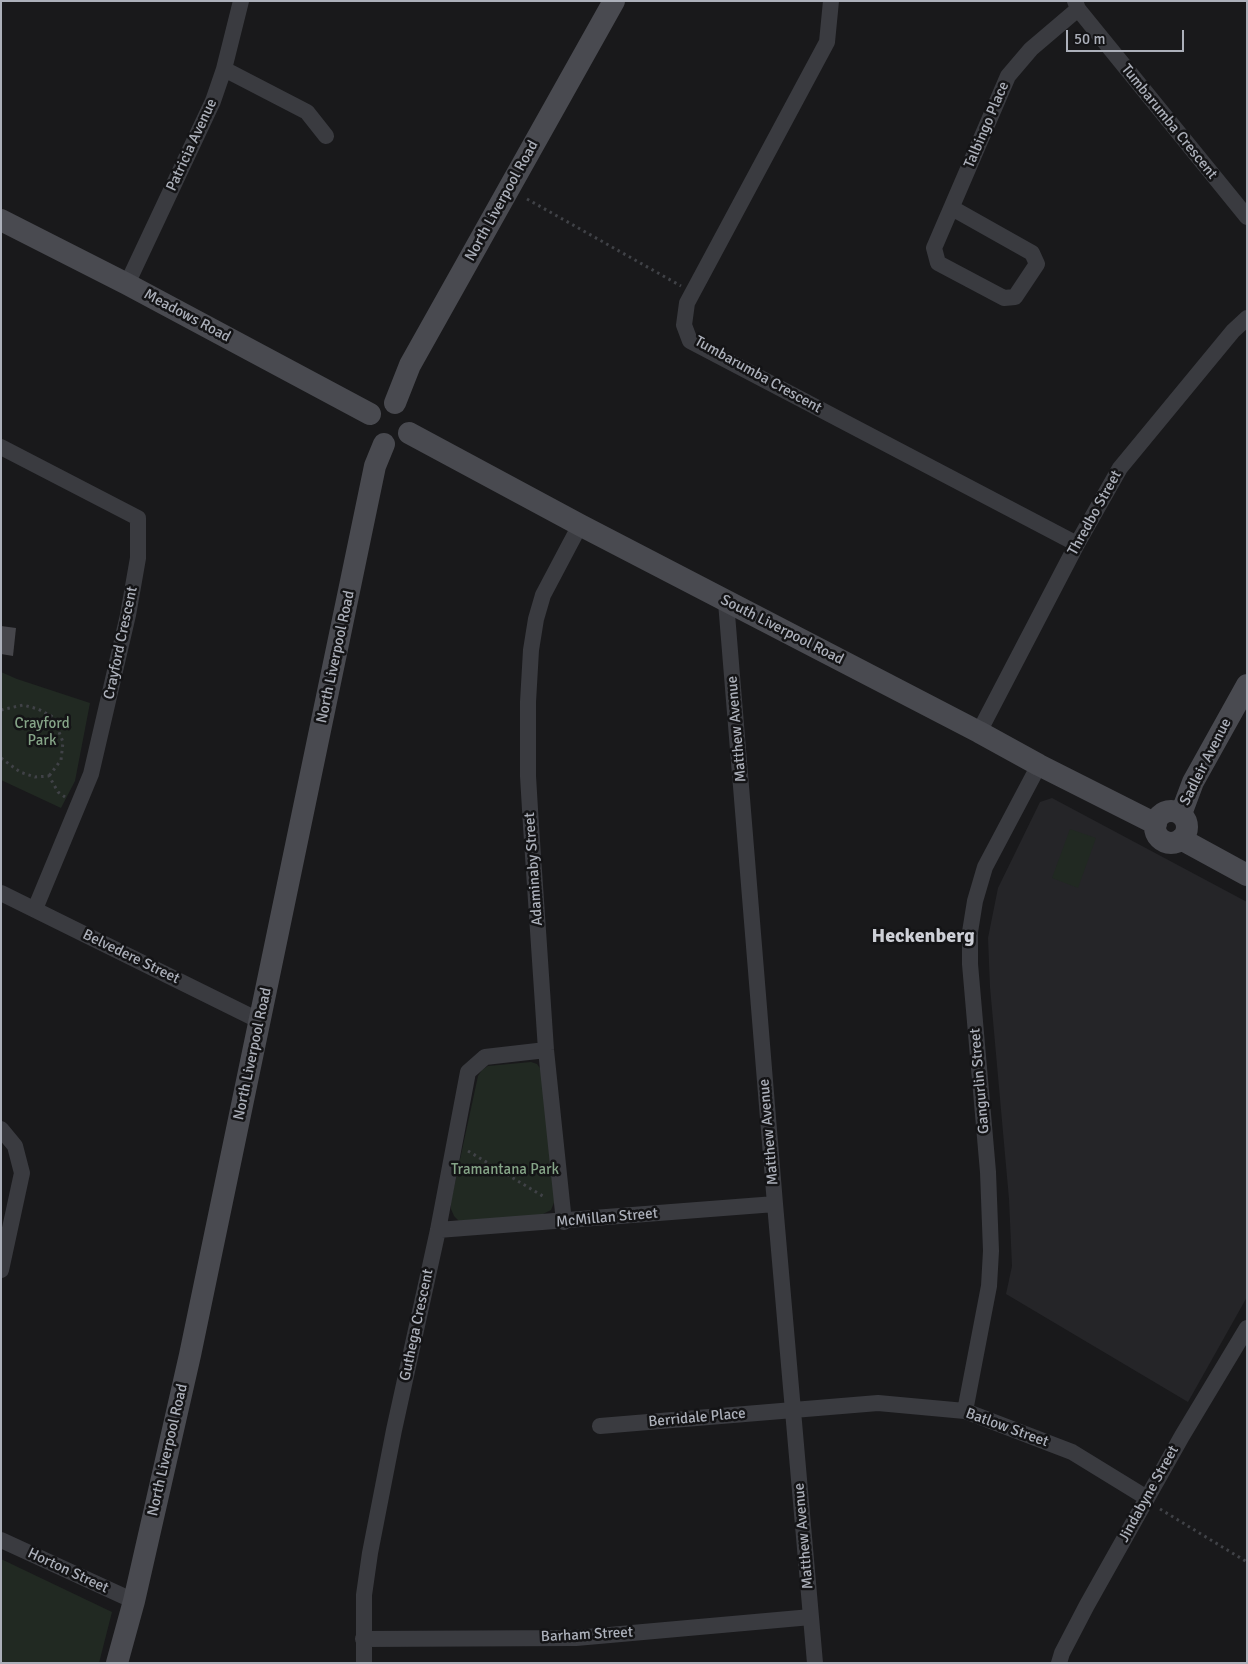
<!DOCTYPE html>
<style>
body{margin:0}
#map{position:relative;width:1248px;height:1664px;overflow:hidden;background:#19191b;font-family:Signika,sans-serif}
canvas{display:block}
.frame{position:absolute;inset:0;border:2px solid #acb0ba;pointer-events:none}
.scale{position:absolute;left:1066px;top:30px;width:118px;height:22px;box-sizing:border-box;border:2px solid #acb0ba;border-top:0;padding-left:6px;font-size:15px;line-height:18px;white-space:nowrap;color:#acb0ba;-webkit-text-stroke:4px #141416;paint-order:stroke}
</style>
<div id="map">
<canvas width="1248" height="1664"></canvas>
<div class="frame"></div>
<div class="scale">50 m</div>
</div>
<script>
const g = document.querySelector('canvas').getContext('2d');
g.lineJoin = 'round';
function fillPath(path, color) { g.fillStyle = color; g.fill(path, 'evenodd'); }
const toPath = rows => new Path2D(rows.map(r => 'M' + r).join(''));
function trace(path, color, width, dash) { g.strokeStyle = color; g.lineWidth = width; g.lineCap = dash ? 'butt' : 'round'; g.setLineDash(dash || []); g.stroke(path); }
function label(font, color, halo, rows, align = 'center') {
  g.font = font + ' Signika,sans-serif'; g.lineWidth = 5; g.setLineDash([]); g.textBaseline = 'middle'; g.strokeStyle = halo; g.fillStyle = color; for (const [text, x, y, turn = 0] of rows) {
    g.save(); g.translate(x, y); g.rotate((+turn || 0) * Math.PI / 180); g.textAlign = isNaN(turn) ? turn : align; if (halo) g.strokeText(text, 0, 0); g.fillText(text, 0, 0); g.restore();
  }
}
fillPath(toPath([
 [1052,798,1247,902,1247,1297,1188,1402,1006,1294,1012,1266,1009,1199,990,987,988,938,998,888,1040,802]
]), '#252528');
fillPath(toPath([
 [1,672,17,679,90,703,75,781,61,808,1,780],
 [1070,829,1096,838,1078,888,1052,878],
 [531,1062,537,1064,544,1074,555,1200,551,1210,539,1216,459,1221,454,1216,451,1209,451,1201,478,1076,482,1070,488,1066],
 [1,1559,112,1612,99,1663,1,1663]
]), '#212922');
fillPath(toPath([
 [1,626,16,628,13,656,1,654]
]), '#46464b');
trace(toPath([
 [527,199,681,286],
 [1,710,23,705,38,709,53,717,63,742,61,760,49,776],
 [1,758,20,772,35,777,49,776,58,792,65,797],
 [468,1151,546,1198],
 [1160,1509,1247,1562]
]), '#404247', 3, [2.5, 4]);
trace(toPath([
 [831,1,827,42,687,303,684,325,690,341,1077,544],
 [1075,1,1078,9,1247,217],
 [224,69,307,112,326,136],
 [952,208,1032,253,1037,264,1015,297,1004,298,938,263,934,248,1008,76,1031,49,1078,9],
 [127,284,213,101,224,69,241,1],
 [1,447,138,518,138,558,128,615,91,774,35,909],
 [726,602,775,1204,815,1663],
 [979,732,1077,544,1120,468,1233,331,1247,318],
 [1,893,260,1021],
 [1,1129,15,1146,22,1173,1,1270],
 [564,1222,546,1050,531,826,528,776,528,702,531,650,536,619,543,595,580,525],
 [438,1230,775,1204],
 [965,1411,989,1286,991,1251,988,1172,970,964,970,932,975,901,985,867,1039,765],
 [600,1426,878,1403,965,1411,1072,1452,1147,1498],
 [1,1540,134,1601],
 [363,1639,576,1638,811,1617],
 [364,1663,364,1595,370,1553,394,1430,438,1230,468,1072,485,1057,546,1050],
 [1059,1663,1062,1653,1087,1605,1182,1436,1247,1328]
]), '#3a3b40', 16);
trace(toPath([
 [1,220,127,284,370,414],
 [395,403,410,365,614,1],
 [409,433,580,525,979,732,1039,765,1156,824],
 '1155 827a16 16 0 1 1 32 0a16 16 0 1 1-32 0Z',
 [1181,814,1193,782,1247,685],
 [1181,839,1247,875],
 [117,1663,134,1601,190,1355,375,466,384,444]
]), '#494a50', 22);
label('15px', '#acb0ba', '#141416', [
 ["Tumbarumba Crescent",1169,122,51],
 ["Talbingo Place",987,125,-67],
 ["Patricia Avenue",192,145,-65],
 ["North Liverpool Road",502,201,-61],
 ["Meadows Road",187,316,28],
 ["Tumbarumba Crescent",758,375,29],
 ["Thredbo Street",1095,513,-61],
 ["South Liverpool Road",782,630,27],
 ["Crayford Crescent",121,643,-78],
 ["North Liverpool Road",336,657,-78],
 ["Matthew Avenue",737,729,-95],
 ["Sadleir Avenue",1206,762,-63],
 ["Adaminaby Street",534,869,-94],
 ["Belvedere Street",131,957,26],
 ["North Liverpool Road",253,1054,-78],
 ["Gangurlin Street",980,1081,-95],
 ["Matthew Avenue",769,1132,-95],
 ["McMillan Street",607,1218,-5],
 ["Guthega Crescent",417,1325,-78],
 ["Berridale Place",697,1418,-5],
 ["Batlow Street",1007,1428,20],
 ["North Liverpool Road",168,1450,-77],
 ["Jindabyne Street",1149,1494,-61],
 ["Matthew Avenue",804,1536,-95],
 ["Horton Street",68,1571,25],
 ["Barham Street",587,1635,-3]
]);
label('15px', '#85a487', '#141416', [
 ["Crayford",42,724],
 ["Park",42,741],
 ["Tramantana Park",505,1170]
]);
label('bold 20px', '#cdcfd6', '#141416', [
 ["Heckenberg",923,937]
]);
</script>
